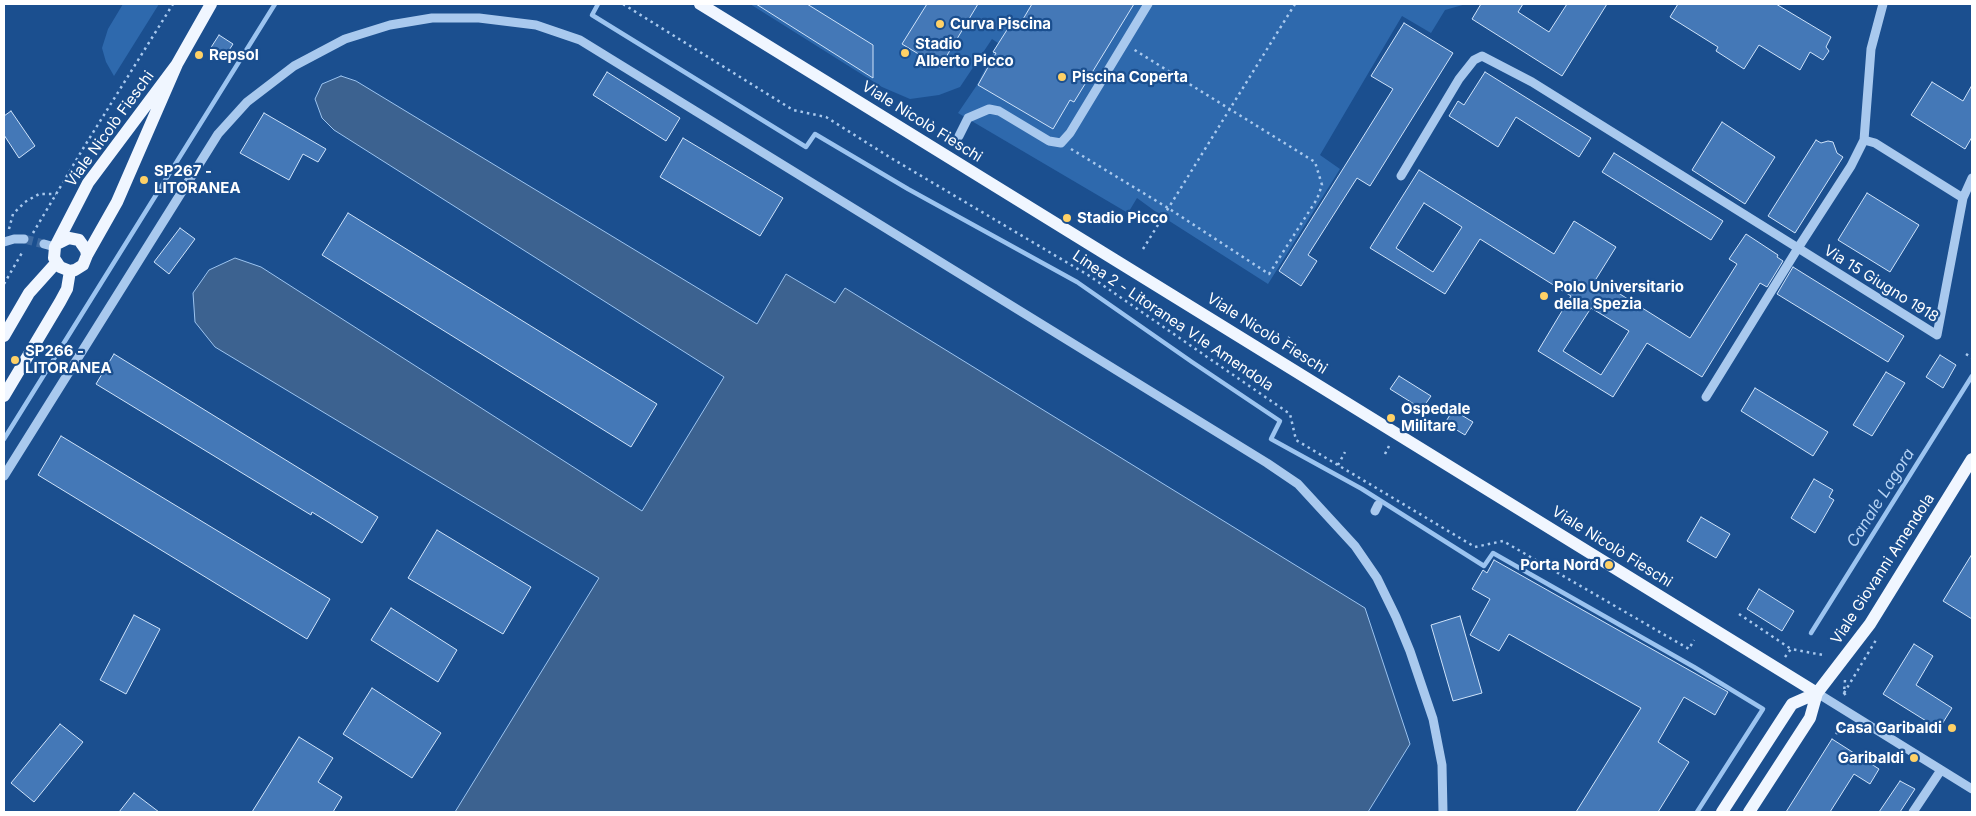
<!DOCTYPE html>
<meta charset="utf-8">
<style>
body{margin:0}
#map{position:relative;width:1976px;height:816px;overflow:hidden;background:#1b4f8f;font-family:Inter,sans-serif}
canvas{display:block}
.frame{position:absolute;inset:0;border:5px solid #fff;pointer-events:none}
</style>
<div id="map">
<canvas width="1976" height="816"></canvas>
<div class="frame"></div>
</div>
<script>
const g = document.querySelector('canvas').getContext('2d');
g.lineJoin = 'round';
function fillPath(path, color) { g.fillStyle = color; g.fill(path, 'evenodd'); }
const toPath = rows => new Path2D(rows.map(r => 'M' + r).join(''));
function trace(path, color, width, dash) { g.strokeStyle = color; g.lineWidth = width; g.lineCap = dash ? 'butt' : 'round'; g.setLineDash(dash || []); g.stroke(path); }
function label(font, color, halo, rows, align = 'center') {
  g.font = font + ' Inter,sans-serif'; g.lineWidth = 4.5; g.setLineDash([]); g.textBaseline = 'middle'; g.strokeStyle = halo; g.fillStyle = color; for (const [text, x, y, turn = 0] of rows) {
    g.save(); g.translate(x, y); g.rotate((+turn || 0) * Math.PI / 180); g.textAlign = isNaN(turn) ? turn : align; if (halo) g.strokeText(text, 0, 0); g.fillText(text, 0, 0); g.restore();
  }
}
fillPath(toPath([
 [123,4,159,4,114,76,106,62,102,48,108,29],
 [750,4,1466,4,1445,10,1431,33,1402,16,1320,155,1340,169,1268,284,1163,217,1137,198,1128,213,958,113,977,85,998,43,992,39,960,87,939,95,910,99,882,87]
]), '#2e69ad');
const water = toPath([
 [341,76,356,81,757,324,786,274,835,303,845,288,1365,608,1410,744,1368,812,455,812,599,578,215,347,195,322,193,293,209,270,235,258,261,267,642,511,724,377,334,130,322,118,315,99,322,84,341,76]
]);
fillPath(water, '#3c6290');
trace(water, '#9cc4f0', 1);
trace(toPath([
 [598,4,592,15,806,147,815,134,908,189,1077,282,1192,362,1280,421,1271,439,1362,489,1484,566,1493,553,1694,667,1763,709,1697,812],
 [4,439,275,4],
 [1811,633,1972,376]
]), '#9cc4f0', 4.5);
const building = toPath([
 [756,4,807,4,873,45,873,78,756,4],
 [927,4,978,4,940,67,902,44,927,4],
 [1032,4,1134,4,1074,102,1070,100,1053,129,978,85,996,53,993,52,1012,22,1019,26,1032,4],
 [1481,4,1523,4,1518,12,1549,32,1567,4,1607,4,1562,76,1472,19,1481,4],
 [1678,4,1776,4,1831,37,1826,47,1829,51,1823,60,1810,52,1800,70,1759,45,1744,69,1716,51,1718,47,1670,17,1678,4],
 [1404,23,1453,53,1370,186,1357,178,1308,255,1317,261,1301,286,1279,271,1393,89,1371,76,1404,23],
 [219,35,233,44,224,58,210,49,219,35],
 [607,72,680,118,666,141,593,95,607,72],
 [1485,72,1591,138,1579,157,1516,117,1498,147,1449,116,1458,101,1464,105,1485,72],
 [1932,82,1963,101,1972,85,1972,137,1965,149,1911,115,1932,82],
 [11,111,35,146,19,158,4,135,4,116,11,111],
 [264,113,326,149,318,162,303,154,289,180,240,153,264,113],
 [1722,122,1775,157,1745,204,1692,170,1722,122],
 [683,138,783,198,760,236,660,177,683,138],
 [1816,140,1821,143,1828,141,1833,142,1837,153,1843,157,1795,233,1768,216,1816,140],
 [1614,153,1723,221,1711,240,1602,172,1614,153],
 [1419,170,1554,254,1574,221,1616,247,1596,279,1690,338,1737,264,1729,259,1746,234,1778,255,1777,257,1783,261,1767,287,1760,283,1702,377,1647,343,1613,397,1538,351,1571,296,1480,239,1445,294,1370,248,1419,170],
 [1424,203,1462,227,1433,272,1396,248,1424,203],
 [1591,308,1629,331,1601,375,1563,351,1591,308],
 [1867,193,1919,225,1890,272,1838,240,1867,193],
 [348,213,657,404,631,447,322,255,348,213],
 [180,228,195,239,169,274,154,262,180,228],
 [1793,267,1904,336,1888,362,1777,294,1793,267],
 [114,354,378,517,362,543,312,512,311,515,96,384,114,354],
 [1940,355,1956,365,1943,388,1926,377,1940,355],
 [1886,372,1905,383,1872,436,1853,425,1886,372],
 [1399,376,1431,396,1422,409,1390,389,1399,376],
 [1755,388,1828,432,1813,456,1741,411,1755,388],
 [1453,410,1473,422,1465,435,1445,423,1453,410],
 [61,436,330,599,307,639,38,475,61,436],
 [1814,479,1833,490,1829,497,1834,500,1815,533,1791,518,1814,479],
 [1701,517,1730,534,1716,558,1687,541,1701,517],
 [437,530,531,587,503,634,408,578,437,530],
 [1972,554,1972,619,1943,601,1972,554],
 [1494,560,1728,692,1715,715,1684,697,1658,742,1689,762,1658,812,1576,812,1641,708,1509,634,1499,651,1470,635,1490,599,1472,589,1483,570,1487,573,1494,560],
 [1759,589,1794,611,1782,631,1747,609,1759,589],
 [391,608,457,650,438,682,371,640,391,608],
 [134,615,160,629,126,694,100,680,134,615],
 [1460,616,1482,693,1453,701,1431,625,1460,616],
 [1914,644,1933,656,1916,685,1952,708,1939,729,1883,694,1914,644],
 [372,688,441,733,412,778,343,734,372,688],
 [60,724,83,742,34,802,11,783,60,724],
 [299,737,333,758,318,782,342,797,333,812,252,812,299,737],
 [1832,739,1879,769,1870,784,1854,774,1830,812,1786,812,1832,739],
 [1900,781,1915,789,1900,812,1879,812,1900,781],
 [134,793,159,812,119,812,134,793]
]);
fillPath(building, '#4478b7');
trace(building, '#cfe3fa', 1);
trace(toPath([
 [24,239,44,244]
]), '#3d69a0', 9, [9, 4.5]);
trace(toPath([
 [623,4,793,110,826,117,891,158,1088,275,1290,414,1296,440,1475,547,1503,541,1689,649,1694,640],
 [1071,149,1168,208,1269,274,1317,199,1322,185,1315,162,1133,49],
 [9,229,13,214,25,202,39,194,56,194],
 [33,233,84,147,173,4],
 [1143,249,1295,4],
 [4,284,23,251],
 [1288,339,1291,334],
 [1966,354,1972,358],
 [1385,454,1389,446],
 [1338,465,1345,452],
 [1739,614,1791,649],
 [1785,657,1791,649,1823,655],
 [1845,680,1844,693,1848,698],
 [1844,693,1876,640],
 [1836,734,1841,726]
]), '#a9c9ee', 2.5, [2.5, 4]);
trace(toPath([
 [959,136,968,118,989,109,999,111,1049,141,1061,143,1070,133,1148,4],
 [1864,140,1875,143,1963,198,1937,335,1798,248,1851,166,1864,140,1871,49,1883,4],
 [1401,176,1459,79,1474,60,1482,56,1532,82,1798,248,1706,397],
 [1963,198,1972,178],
 [4,242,14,239,24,239],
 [44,244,55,247],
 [4,476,218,134,247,102,294,66,345,39,390,25,432,18,479,18,536,25,580,40,1267,463,1298,484,1355,546,1377,578,1396,617,1410,651,1433,719,1442,765,1443,812],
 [1375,511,1378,505],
 [1817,693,1972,789],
 [1913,812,1941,770]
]), '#a9c9ee', 9);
trace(toPath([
 [700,4,1817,693],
 [59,243,69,238,79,240,86,250,87,255,83,265,75,270,70,271,60,267,54,258,55,247,88,183,177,64],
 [87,255,117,202,177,64,211,4],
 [4,336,29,293,56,263],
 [4,396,60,302,67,289,70,271],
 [1722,812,1792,704,1817,693,1870,624,1972,459],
 [1749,812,1810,718,1817,693]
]), '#f0f6ff', 12);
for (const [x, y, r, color] of [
 [940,24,5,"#ffd166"],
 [905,53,5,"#ffd166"],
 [199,55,5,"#ffd166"],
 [1062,77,5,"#ffd166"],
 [144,180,5,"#ffd166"],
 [1067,218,5,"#ffd166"],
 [1544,296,5,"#ffd166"],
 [15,360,5,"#ffd166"],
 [1391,418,5,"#ffd166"],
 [1609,565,5,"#ffd166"],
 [1952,728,5,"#ffd166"],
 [1914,758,5,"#ffd166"]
]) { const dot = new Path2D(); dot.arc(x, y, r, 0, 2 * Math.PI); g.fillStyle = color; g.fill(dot); trace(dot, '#1b4f8f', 2); }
label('bold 15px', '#fff', '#1b4f8f', [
 ["Curva Piscina",950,24],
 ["Stadio",915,44],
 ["Alberto Picco",915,61],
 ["Repsol",209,55],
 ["Piscina Coperta",1072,77],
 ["SP267 -",154,171],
 ["LITORANEA",154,188],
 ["Stadio Picco",1077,218],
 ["Polo Universitario",1554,287],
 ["della Spezia",1554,304],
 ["SP266 -",25,351],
 ["LITORANEA",25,368],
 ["Ospedale",1401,409],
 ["Militare",1401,426],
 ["Porta Nord",1599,565,"right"],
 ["Casa Garibaldi",1942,728,"right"],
 ["Garibaldi",1904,758,"right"]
], 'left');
label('15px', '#fff', '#1b4f8f', [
 ["Viale Nicolò Fieschi",922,122,32],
 ["Viale Nicolò Fieschi",110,129,-54],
 ["Via 15 Giugno 1918",1881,284,32],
 ["Linea 2 - Litoranea V.le Amendola",1173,321,34],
 ["Viale Nicolò Fieschi",1267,334,32],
 ["Viale Nicolò Fieschi",1612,547,32],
 ["Viale Giovanni Amendola",1883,569,-57]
]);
label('italic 16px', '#b5d3f5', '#1b4f8f', [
 ["Canale Lagora",1881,498,-58]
]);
</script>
